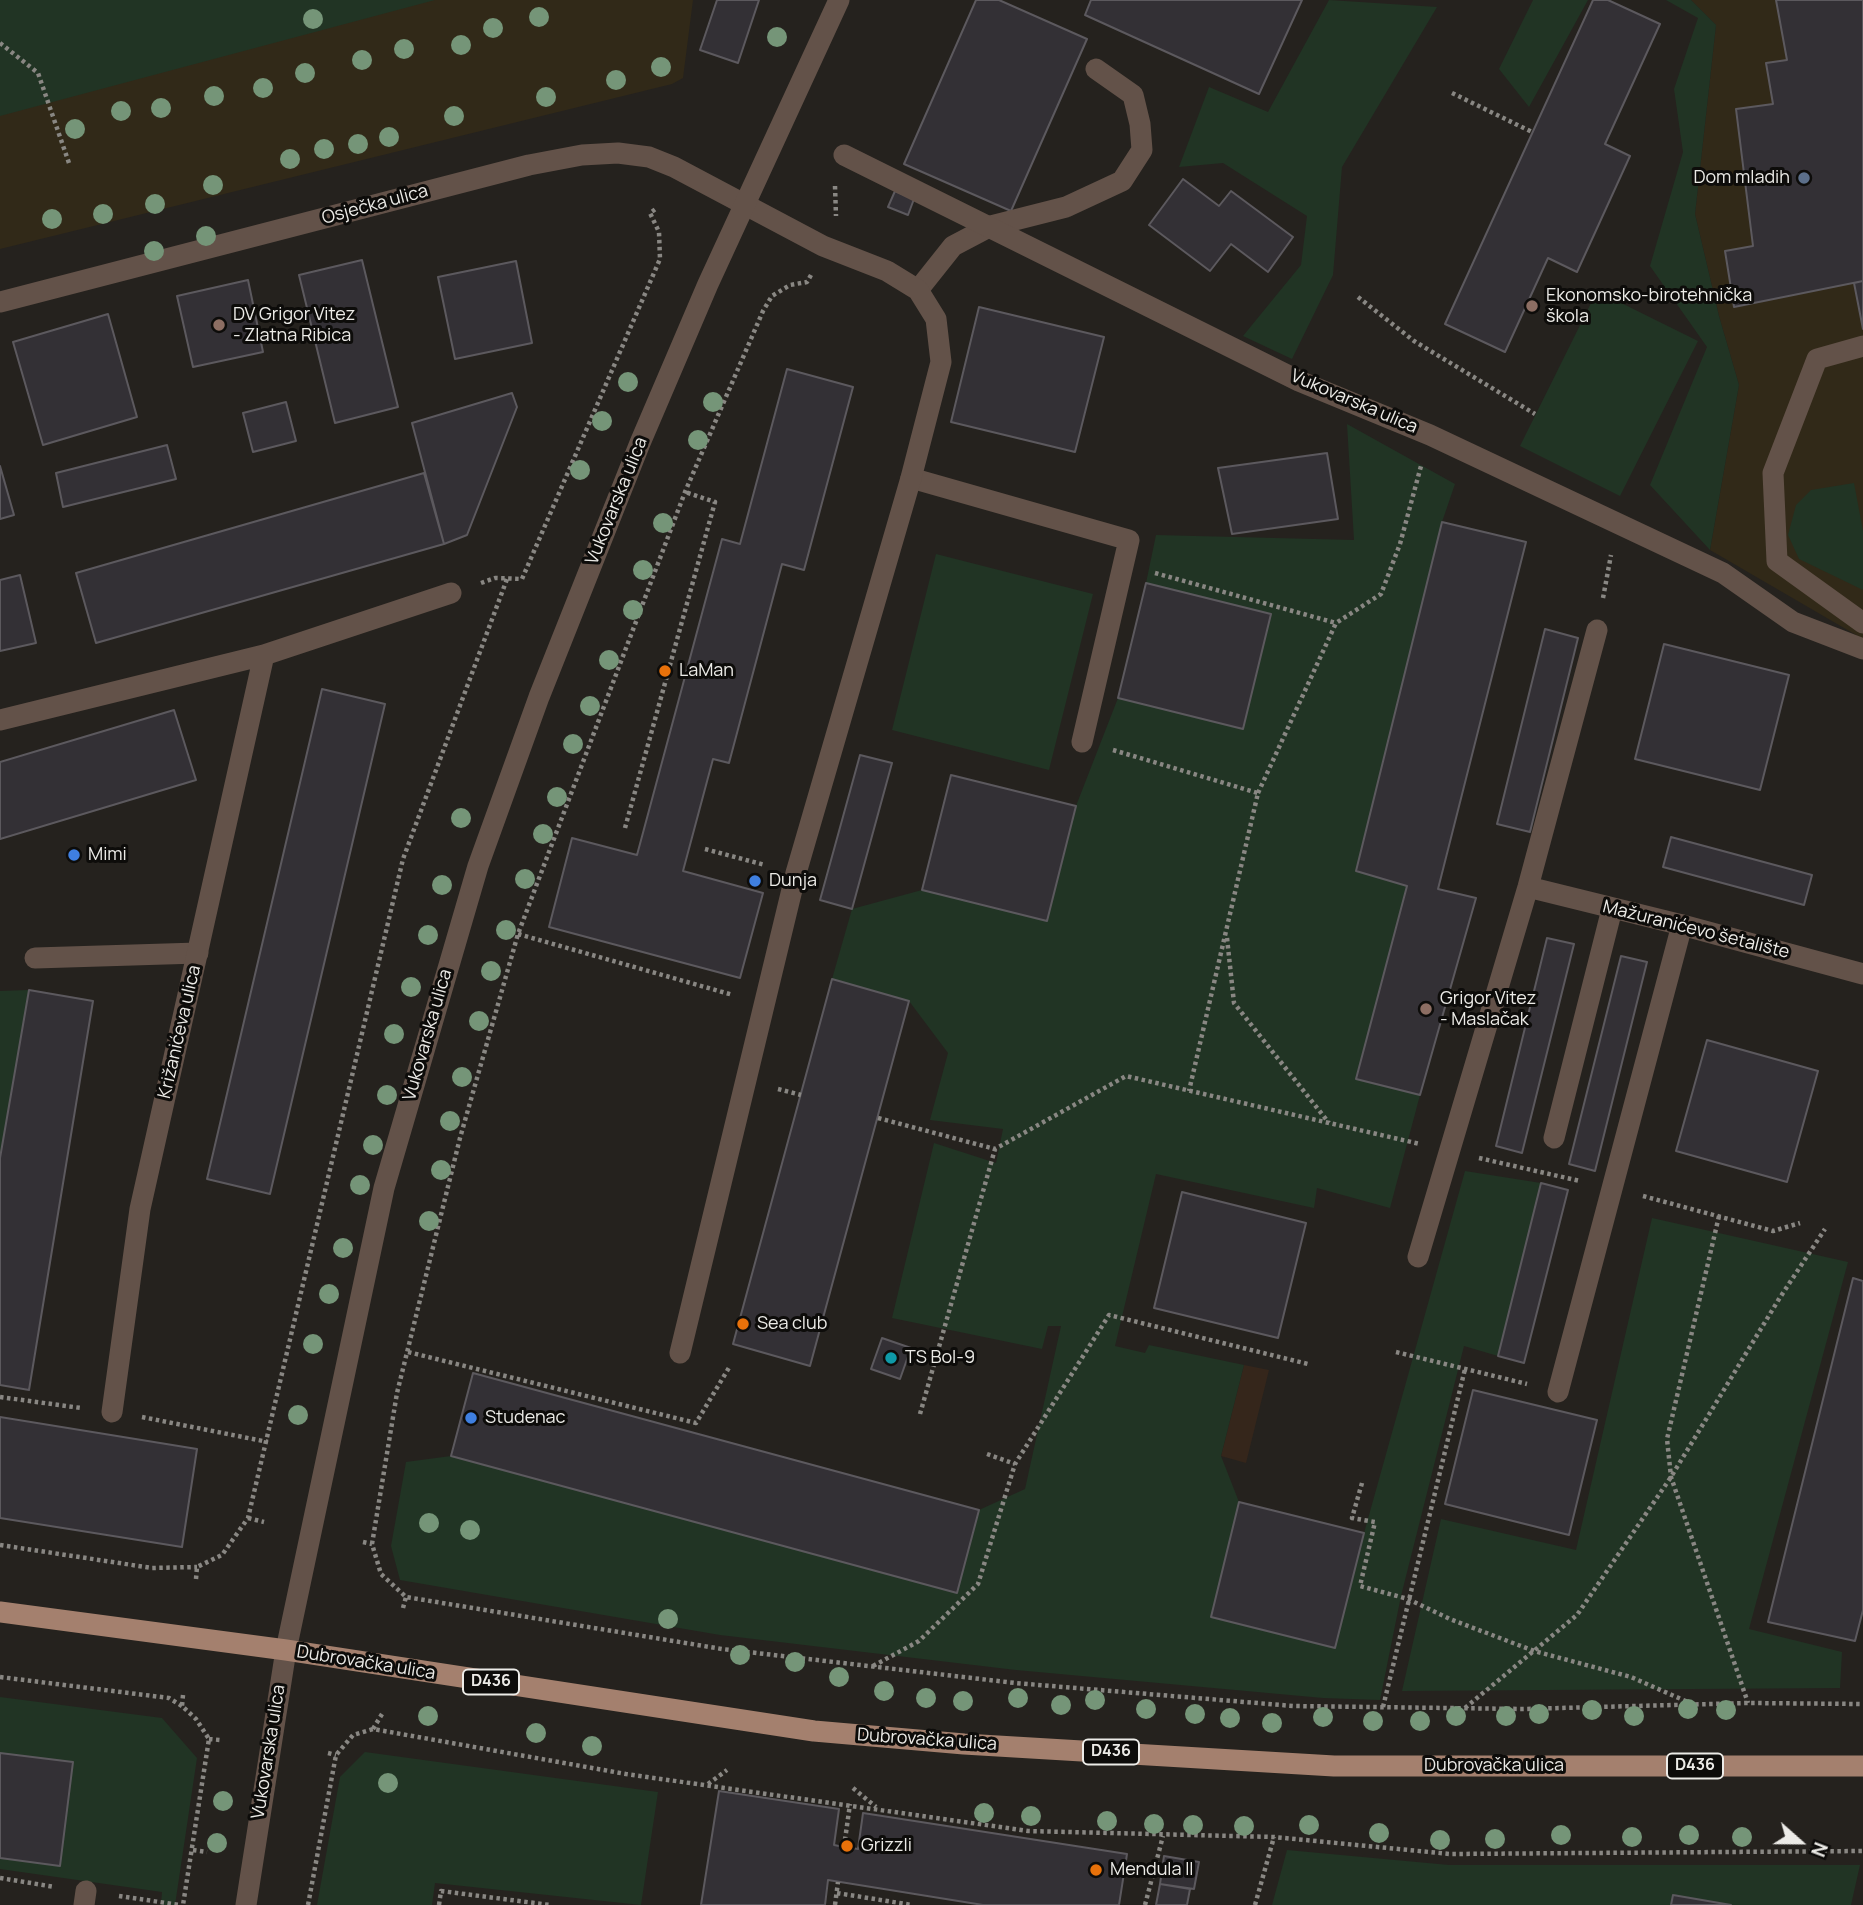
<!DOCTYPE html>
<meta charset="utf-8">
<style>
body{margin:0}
#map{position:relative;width:1863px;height:1905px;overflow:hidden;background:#25221e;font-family:Manrope,sans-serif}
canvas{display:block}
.north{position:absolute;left:1765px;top:1807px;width:70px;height:70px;-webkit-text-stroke:5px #0d0c0a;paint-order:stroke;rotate:111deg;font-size:19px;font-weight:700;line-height:28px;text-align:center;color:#ecebe7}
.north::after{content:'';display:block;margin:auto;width:24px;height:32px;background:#ecebe7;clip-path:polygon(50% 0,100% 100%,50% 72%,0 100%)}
</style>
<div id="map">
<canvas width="1863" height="1905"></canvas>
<div class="north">N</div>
</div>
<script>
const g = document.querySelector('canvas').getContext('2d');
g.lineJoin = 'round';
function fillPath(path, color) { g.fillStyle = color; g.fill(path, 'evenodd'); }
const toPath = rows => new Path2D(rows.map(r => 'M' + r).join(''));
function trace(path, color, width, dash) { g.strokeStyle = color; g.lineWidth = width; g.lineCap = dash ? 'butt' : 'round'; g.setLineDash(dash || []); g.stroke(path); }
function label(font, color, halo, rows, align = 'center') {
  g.font = font + ' Manrope,sans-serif'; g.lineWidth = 6; g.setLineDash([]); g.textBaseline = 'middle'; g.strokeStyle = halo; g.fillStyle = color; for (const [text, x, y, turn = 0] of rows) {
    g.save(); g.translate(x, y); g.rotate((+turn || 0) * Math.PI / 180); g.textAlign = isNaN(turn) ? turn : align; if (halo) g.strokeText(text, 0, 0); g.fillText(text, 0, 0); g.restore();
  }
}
fillPath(toPath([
 [0,0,693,0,683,78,672,84,0,249],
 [1691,0,1863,0,1863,639,1710,550,1739,385,1719,316,1695,214,1716,25]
]), '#312918');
fillPath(toPath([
 [1244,1365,1269,1370,1246,1463,1221,1456]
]), '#35261b');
fillPath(toPath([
 [0,0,435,0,0,116],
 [1329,0,1437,7,1342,167,1333,275,1292,359,1243,336,1301,265,1307,216,1223,163,1179,167,1209,87,1268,112],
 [1533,0,1588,0,1529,107,1499,69],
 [1666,0,1691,0,1716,25,1695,214,1719,316,1739,385,1710,550,1650,485,1707,347,1650,266,1683,152,1674,89,1698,18],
 [1597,291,1698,341,1620,496,1520,446],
 [1347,424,1455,484,1442,522,1356,871,1407,886,1356,1078,1420,1095,1390,1208,1317,1188,1314,1208,1156,1174,1115,1346,1145,1353,1149,1345,1244,1365,1221,1456,1239,1502,1211,1617,1335,1648,1364,1533,1465,1171,1541,1183,1498,1356,1464,1346,1401,1596,1380,1700,1323,1698,1016,1670,720,1635,400,1580,391,1546,406,1462,451,1456,957,1593,979,1510,1025,1489,1061,1326,1048,1326,1042,1349,892,1318,934,1143,996,1163,1003,1129,930,1120,948,1053,909,1001,832,979,852,909,922,890,1047,921,1076,806,1118,698,1243,729,1271,614,1146,583,1156,535,1354,540],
 [1854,483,1863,531,1863,590,1799,559,1788,535,1796,505,1811,490],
 [936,554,1093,594,1049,770,892,730],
 [29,990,0,1158,0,991],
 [1652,1218,1848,1262,1749,1629,1842,1652,1840,1688,1402,1691,1441,1519,1576,1550],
 [0,1697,162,1718,197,1758,175,1905,161,1905,162,1892,0,1869],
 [365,1752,658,1792,641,1905,435,1883,432,1905,317,1905,340,1777],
 [1287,1850,1449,1865,1860,1865,1851,1905,1731,1905,1673,1895,1671,1905,1272,1905]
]), '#213424');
const building = toPath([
 [717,0,759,0,738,63,700,50,717,0],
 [976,0,999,0,1087,39,1011,211,904,164,976,0],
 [1091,0,1302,0,1259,94,1085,15,1091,0],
 [1593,0,1608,0,1660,24,1605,144,1630,156,1577,272,1548,258,1505,352,1445,324,1593,0],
 [1776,0,1863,0,1863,281,1734,307,1725,251,1753,246,1736,109,1773,104,1766,63,1787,60,1776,0],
 [1183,179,1219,206,1231,191,1293,237,1268,272,1231,244,1210,271,1149,225,1183,179],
 [895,191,914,199,908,215,888,207,895,191],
 [362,260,398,407,335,423,299,275,362,260],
 [516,261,532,343,455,359,438,277,516,261],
 [248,280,263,352,193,367,177,296,248,280],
 [1863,281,1863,329,1854,283,1863,281],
 [979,307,1104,337,1075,452,951,422,979,307],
 [108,314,137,417,43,445,13,342,108,314],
 [787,369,853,387,804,570,782,564,729,763,713,759,683,871,763,893,740,978,549,927,572,838,637,855,722,539,740,544,787,369],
 [512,393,517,407,467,535,444,544,412,423,512,393],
 [286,402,296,441,253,452,243,413,286,402],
 [167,445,176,479,63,507,56,473,167,445],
 [1327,453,1338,519,1232,534,1218,468,1327,453],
 [0,466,14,515,0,519,0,466],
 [424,473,444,544,96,643,76,573,424,473],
 [1442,522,1526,542,1438,889,1476,898,1420,1095,1356,1079,1407,886,1356,871,1442,522],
 [20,575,36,643,0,651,0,580,20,575],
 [1146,583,1271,614,1243,729,1118,698,1146,583],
 [1545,629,1578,638,1530,832,1497,824,1545,629],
 [1664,644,1789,675,1760,790,1635,759,1664,644],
 [322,689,385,704,270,1194,207,1179,322,689],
 [174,710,196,780,0,839,0,762,174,710],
 [860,755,892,763,852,909,820,900,860,755],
 [951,775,1076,806,1047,921,922,890,951,775],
 [1671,837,1812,875,1804,905,1663,867,1671,837],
 [1547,938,1574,944,1522,1153,1496,1146,1547,938],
 [1621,956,1647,962,1595,1171,1569,1164,1621,956],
 [832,979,909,1001,810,1366,733,1344,832,979],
 [29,990,93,1001,29,1390,0,1385,0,1158,29,990],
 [1707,1040,1818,1071,1787,1182,1676,1151,1707,1040],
 [1541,1183,1568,1190,1524,1363,1498,1356,1541,1183],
 [1182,1192,1306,1223,1278,1338,1154,1308,1182,1192],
 [1853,1278,1863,1281,1863,1610,1855,1641,1768,1622,1853,1278],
 [882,1338,911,1348,900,1379,871,1369,882,1338],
 [473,1373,979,1510,957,1593,451,1456,473,1373],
 [1473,1390,1597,1420,1569,1535,1445,1504,1473,1390],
 [0,1417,197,1449,182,1547,0,1518,0,1417],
 [1239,1502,1364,1533,1335,1648,1211,1617,1239,1502],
 [0,1753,73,1762,60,1866,0,1858,0,1753],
 [719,1791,839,1809,834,1845,844,1847,858,1849,863,1813,1127,1854,1119,1905,983,1905,828,1880,825,1905,701,1905,719,1791],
 [1164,1856,1199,1862,1194,1889,1160,1884,1164,1856],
 [1160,1884,1190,1889,1187,1905,1156,1905,1160,1884],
 [1673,1895,1731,1905,1671,1905,1673,1895]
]);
fillPath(building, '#333035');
trace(building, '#5c595e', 2);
trace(toPath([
 [0,43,38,73,70,166],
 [1452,93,1532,132],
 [835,186,836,216],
 [811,275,807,282,790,285,772,296,763,311,685,492,518,934,460,1138,397,1393,372,1544,381,1574,406,1597,722,1649,1015,1683,1293,1706,1523,1709,1748,1703,1863,1704],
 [1358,297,1414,341,1535,414],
 [1155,573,1336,623],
 [481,583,495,578,522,579,660,259,659,232,650,213,657,208],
 [1603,598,1611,555],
 [1113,750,1258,793,1189,1091],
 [1258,793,1336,623,1381,594,1400,544,1421,466],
 [625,828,715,502,685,492],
 [705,849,765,865],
 [518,934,733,995],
 [1227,938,1234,1003,1329,1123],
 [778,1089,801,1095],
 [878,1118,995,1149,1126,1076,1420,1144],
 [1479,1158,1580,1181],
 [1643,1196,1773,1231,1800,1223],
 [1719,1216,1667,1439,1671,1477,1748,1703],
 [408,1352,696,1423,730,1366],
 [1396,1352,1527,1384],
 [0,1397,81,1408],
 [920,1414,995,1149],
 [142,1417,268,1442],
 [987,1454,1015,1464],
 [1362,1483,1352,1518,1375,1522,1360,1586,1408,1599,1450,1619,1534,1651,1631,1677,1690,1703],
 [248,1518,264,1522],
 [363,1542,372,1544],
 [0,1545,152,1568,197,1567],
 [196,1579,197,1567,222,1555,248,1518,403,859,507,579],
 [403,1608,406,1597],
 [873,1666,919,1641,978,1584,1015,1464,1109,1315,1308,1364],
 [0,1677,169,1698,182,1706],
 [183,1695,182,1706,196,1719,209,1739,183,1905],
 [1383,1707,1465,1369],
 [1465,1708,1577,1615,1671,1477,1779,1299,1825,1229],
 [373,1729,382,1714],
 [209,1739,220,1740],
 [328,1753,336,1755],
 [708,1784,727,1770],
 [853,1788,876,1807],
 [844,1847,850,1804],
 [193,1850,207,1852],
 [0,1878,55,1887],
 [837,1893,912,1905],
 [119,1896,180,1905],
 [308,1905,336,1755,353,1735,373,1729,626,1774,1028,1831,1274,1837,1450,1854,1862,1851],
 [439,1905,441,1891,550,1905],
 [835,1905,838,1882],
 [1145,1905,1163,1836],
 [1255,1905,1274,1837]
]), '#898783', 4.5, [3.5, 3.5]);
trace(toPath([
 [918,290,953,246,991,226,1066,207,1122,181,1142,150,1140,124,1133,95,1096,69],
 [1863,346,1817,359,1773,473,1777,561,1863,623],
 [911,478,1129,540,1082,742],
 [35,958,198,953],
 [1554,1138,1612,909],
 [1558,1392,1682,925],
 [84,1905,86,1891]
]), '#635249', 21);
trace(toPath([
 [844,155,1299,381,1430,435,1723,573,1793,622,1863,649]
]), '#635249', 21);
trace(toPath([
 [0,302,529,165,582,155,618,153,649,157,674,167,823,246,887,271,918,290,936,319,941,362,911,478,796,873,680,1353],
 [0,720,264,655,451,593],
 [1528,887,1682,925,1863,974],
 [1418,1257,1528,887,1597,630],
 [112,1412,140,1209,264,655]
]), '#635249', 21);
trace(toPath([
 [246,1905,286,1650,384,1188,478,866,539,697,640,443,708,284,839,0]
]), '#635249', 21);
trace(toPath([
 [0,1612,286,1650,814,1731,964,1744,1334,1766,1863,1766]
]), '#a4806e', 21);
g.fillStyle = '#759578';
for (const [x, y] of [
 [539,17],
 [313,19],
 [493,28],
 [777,37],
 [461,45],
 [404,49],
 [362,60],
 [661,67],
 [305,73],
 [616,80],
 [263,88],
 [214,96],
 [546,97],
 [161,108],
 [121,111],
 [454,116],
 [75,129],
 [389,137],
 [358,144],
 [324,149],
 [290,159],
 [213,185],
 [155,204],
 [103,214],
 [52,219],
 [206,236],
 [154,251],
 [628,382],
 [713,402],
 [602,421],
 [698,440],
 [580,470],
 [663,523],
 [643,570],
 [633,610],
 [609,660],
 [590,706],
 [573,744],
 [557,797],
 [461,818],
 [543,834],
 [525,879],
 [442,885],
 [506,930],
 [428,935],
 [491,971],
 [411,987],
 [479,1021],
 [394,1034],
 [462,1077],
 [387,1095],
 [450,1121],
 [373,1145],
 [441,1170],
 [360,1185],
 [429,1221],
 [343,1248],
 [329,1294],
 [313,1344],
 [298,1415],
 [429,1523],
 [470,1530],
 [668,1619],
 [740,1655],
 [795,1662],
 [839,1677],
 [884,1691],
 [926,1698],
 [1018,1698],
 [1095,1700],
 [963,1701],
 [1061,1705],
 [1146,1709],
 [1688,1709],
 [1592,1710],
 [1726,1710],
 [1195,1714],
 [1539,1714],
 [428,1716],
 [1456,1716],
 [1506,1716],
 [1634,1716],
 [1323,1717],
 [1230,1718],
 [1373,1721],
 [1420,1721],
 [1272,1723],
 [536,1733],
 [592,1746],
 [388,1783],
 [223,1801],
 [984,1813],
 [1031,1816],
 [1107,1821],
 [1154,1824],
 [1193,1825],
 [1309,1825],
 [1244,1826],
 [1379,1833],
 [1561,1835],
 [1689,1835],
 [1632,1837],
 [1742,1837],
 [1495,1839],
 [1440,1840],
 [217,1843]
]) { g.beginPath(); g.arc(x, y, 10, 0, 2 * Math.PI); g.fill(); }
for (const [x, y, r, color] of [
 [1804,178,7,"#5c6f8a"],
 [1532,306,7,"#8d6e63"],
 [219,325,7,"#8d6e63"],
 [665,671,7,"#e8710a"],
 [74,855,7,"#3f7fe0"],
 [755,881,7,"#3f7fe0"],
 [1426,1009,7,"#8d6e63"],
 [743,1324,7,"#e8710a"],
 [891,1358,7,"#0f9aa8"],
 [471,1418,7,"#3f7fe0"],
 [847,1846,7,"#e8710a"],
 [1096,1870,7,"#e8710a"]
]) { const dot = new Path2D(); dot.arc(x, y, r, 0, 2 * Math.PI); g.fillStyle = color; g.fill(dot); trace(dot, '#0d0c0a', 2.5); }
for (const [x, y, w] of [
 [491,1682,56],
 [1111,1752,56],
 [1695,1766,56]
]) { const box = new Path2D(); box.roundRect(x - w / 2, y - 12.5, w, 25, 5); g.fillStyle = '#0d0c0a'; g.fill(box); trace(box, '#ecebe7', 2); }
label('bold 16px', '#ecebe7', null, [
 ["D436",491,1682],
 ["D436",1111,1752],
 ["D436",1695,1766]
]);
label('18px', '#ecebe7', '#0d0c0a', [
 ["Dom mladih",1790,178,"right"],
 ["Ekonomsko-birotehnička",1546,296],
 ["škola",1546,317],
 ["DV Grigor Vitez",233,315],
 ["- Zlatna Ribica",233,336],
 ["LaMan",679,671],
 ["Mimi",88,855],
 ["Dunja",769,881],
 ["Grigor Vitez",1440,999],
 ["- Maslačak",1440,1020],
 ["Sea club",757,1324],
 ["TS Bol-9",905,1358],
 ["Studenac",485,1418],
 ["Grizzli",861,1846],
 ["Mendula II",1110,1870]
], 'left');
label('18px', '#ecebe7', '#0d0c0a', [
 ["Osječka ulica",375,205,-15],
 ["Vukovarska ulica",1354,402,23],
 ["Vukovarska ulica",617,501,-68],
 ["Mažuranićevo šetalište",1696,930,14],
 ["Križanićeva ulica",180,1032,-77],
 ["Vukovarska ulica",428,1035,-74],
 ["Dubrovačka ulica",366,1663,9],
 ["Dubrovačka ulica",927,1740,4],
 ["Vukovarska ulica",269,1752,-81],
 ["Dubrovačka ulica",1494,1766]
]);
</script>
